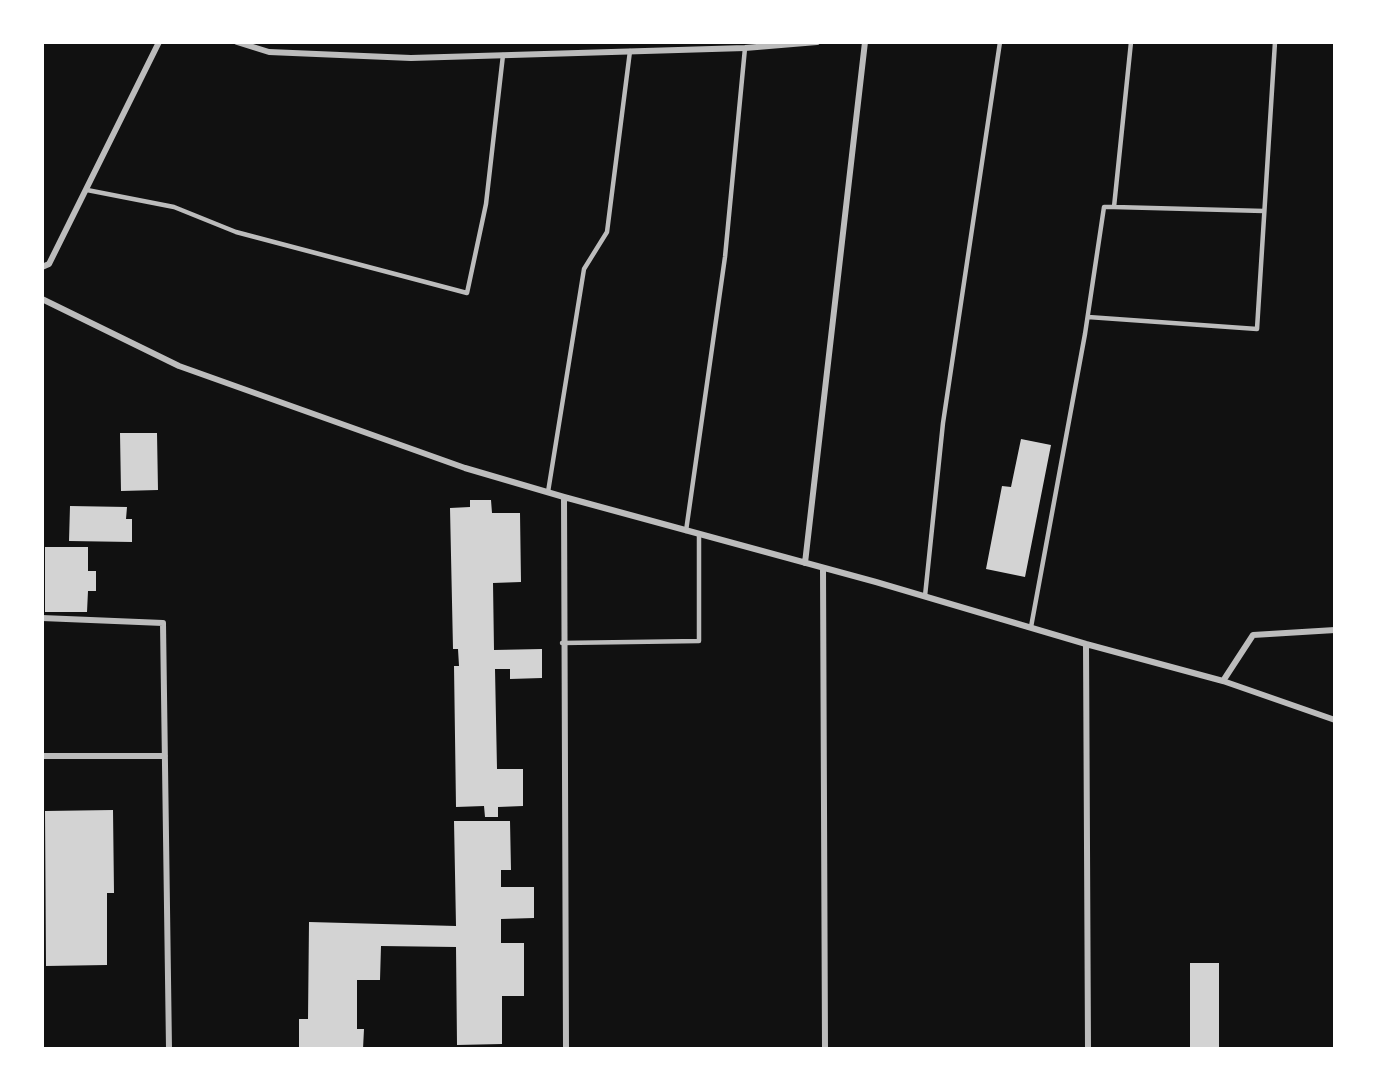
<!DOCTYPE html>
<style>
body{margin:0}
#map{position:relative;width:1377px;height:1091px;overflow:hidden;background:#111;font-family:"Space Grotesk",sans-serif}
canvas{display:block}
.frame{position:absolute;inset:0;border:44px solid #fff;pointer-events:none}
</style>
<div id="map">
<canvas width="1377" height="1091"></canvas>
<div class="frame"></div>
</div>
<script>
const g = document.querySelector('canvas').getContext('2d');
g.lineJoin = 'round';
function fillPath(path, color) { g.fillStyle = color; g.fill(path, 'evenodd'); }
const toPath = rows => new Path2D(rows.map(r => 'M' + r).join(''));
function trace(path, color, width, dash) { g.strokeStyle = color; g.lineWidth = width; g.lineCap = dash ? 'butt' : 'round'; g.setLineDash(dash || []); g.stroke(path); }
fillPath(toPath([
 [120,433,157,433,158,490,121,491],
 [1021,439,1051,445,1025,577,986,569,1002,486,1011,487],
 [470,500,491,500,492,513,520,513,521,582,493,583,494,650,542,649,542,678,510,679,510,669,495,669,497,769,523,769,523,806,498,807,498,817,485,817,484,806,456,807,454,666,459,666,458,649,453,649,450,508,470,507],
 [70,506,127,507,126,519,132,519,132,542,69,541],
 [45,547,88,547,88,571,96,571,96,591,88,591,87,612,45,612],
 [113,810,114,893,107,893,107,965,46,966,45,811],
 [454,821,510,821,511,870,501,870,501,887,534,887,534,918,501,919,501,943,524,943,524,996,502,996,502,1044,457,1045,456,947,381,946,380,980,357,980,357,1029,364,1029,363,1049,299,1049,299,1019,308,1019,309,922,456,926],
 [1190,963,1219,963,1219,1049,1190,1049]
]), '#d3d3d3');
trace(toPath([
 [87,190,174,207,236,232,467,293,486,204,503,55],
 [1114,207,1264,211],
 [1088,317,1257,329,1275,42],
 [548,492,584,269,607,232,630,51],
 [686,531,725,257,745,48],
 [925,596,943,423,1000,42],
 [1031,627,1085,334,1104,207,1114,207,1131,42],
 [562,643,699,641,699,535]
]), '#bcbcbc', 4.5);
trace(toPath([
 [237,42,269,52,411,58,745,48,817,42],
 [42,267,49,264,159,42],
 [42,299,179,366,465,468,564,497,876,582,1086,644,1223,681,1335,720],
 [564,497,566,1049],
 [805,563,865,42],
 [823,568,825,1049],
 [42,618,163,623,169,1049],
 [1086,644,1088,1049],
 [1223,681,1253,635,1335,630],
 [42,756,165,756]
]), '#bcbcbc', 6);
</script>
